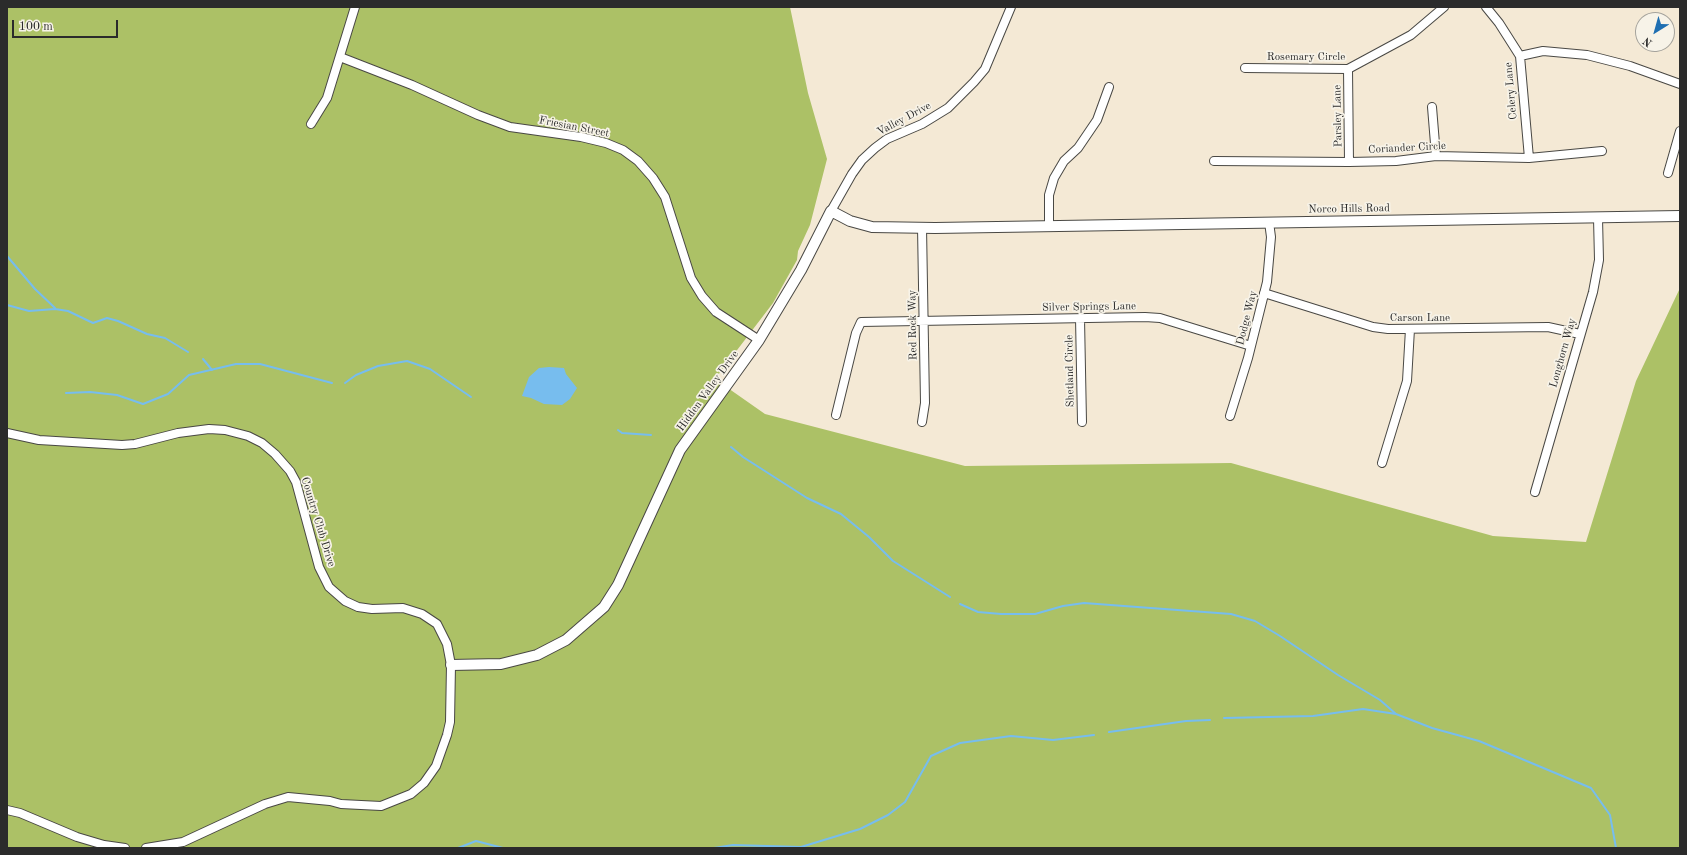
<!DOCTYPE html>
<style>
body{margin:0}
#map{position:relative;width:1687px;height:855px;overflow:hidden;background:#f4e9d5;font-family:"Old Standard TT",serif}
canvas{display:block}
.frame{position:absolute;inset:0;border:8px solid #2b2b2b;pointer-events:none}
.north{position:absolute;left:1635px;top:12px;width:40px;height:40px;box-sizing:border-box;background:#f7f3e8;border:1px solid #a5a39c;border-radius:50%;rotate:217deg;font-size:11px;font-weight:700;line-height:16px;text-align:center;color:#2b2b2b}
.north::after{content:'';display:block;margin:auto;width:14px;height:18px;background:#1f6fb2;clip-path:polygon(50% 0,100% 100%,50% 72%,0 100%)}
.scale{position:absolute;left:12px;top:20px;width:106px;height:18px;box-sizing:border-box;border:2px solid #2b2b2b;border-top:0;padding-left:5px;font-size:12px;line-height:14px;white-space:nowrap;color:#2b2b2b;-webkit-text-stroke:3px #f7f3e8;paint-order:stroke}
</style>
<div id="map">
<canvas width="1687" height="855"></canvas>
<div class="frame"></div>
<div class="north">N</div>
<div class="scale">100 m</div>
</div>
<script>
const g = document.querySelector('canvas').getContext('2d');
g.lineJoin = 'round';
function fillPath(path, color) { g.fillStyle = color; g.fill(path, 'evenodd'); }
const toPath = rows => new Path2D(rows.map(r => 'M' + r).join(''));
function trace(path, color, width, dash) { g.strokeStyle = color; g.lineWidth = width; g.lineCap = dash ? 'butt' : 'round'; g.setLineDash(dash || []); g.stroke(path); }
function label(font, color, halo, rows, align = 'center') {
  g.font = font + ' "Old Standard TT",serif'; g.lineWidth = 3.5; g.setLineDash([]); g.textBaseline = 'middle'; g.strokeStyle = halo; g.fillStyle = color; for (const [text, x, y, turn = 0] of rows) {
    g.save(); g.translate(x, y); g.rotate((+turn || 0) * Math.PI / 180); g.textAlign = isNaN(turn) ? turn : align; if (halo) g.strokeText(text, 0, 0); g.fillText(text, 0, 0); g.restore();
  }
}
fillPath(toPath([
 [7,7,790,7,808,93,827,159,810,225,798,251,797,260,773,303,715,379,765,414,965,466,1231,463,1493,536,1586,542,1636,381,1680,288,1680,848,7,848]
]), '#acc166');
fillPath(toPath([
 [549,367,564,368,566,374,577,388,570,399,562,405,544,404,531,398,522,396,529,377,539,368]
]), '#77bdee');
trace(toPath([
 [7,256,35,289,55,308],
 [7,305,29,311,55,309,68,311,93,323,107,318,118,321,147,334,165,338,188,352],
 [203,359,212,370],
 [345,383,356,375,378,366,407,361,430,369,471,397],
 [66,393,90,392,117,395,143,404,168,394,189,375,236,364,260,364,332,383],
 [618,430,622,433,651,435],
 [731,447,743,457,807,498,841,514,869,537,893,561,950,597],
 [960,604,978,612,1001,614,1035,614,1063,606,1084,603,1231,614,1255,621,1280,636,1338,675,1380,700,1396,714],
 [1224,718,1313,716,1363,709,1396,714,1432,728,1479,741,1591,788,1610,815,1616,848],
 [1109,732,1186,721,1210,720],
 [458,848,476,841,503,848],
 [714,848,733,845,801,847,860,829,888,815,905,802,931,756,960,743,1011,736,1053,740,1094,735]
]), '#77bdee', 2);
const minor = toPath([
 [1486,7,1499,23,1520,56,1529,158],
 [1520,56,1543,51,1587,55,1630,66,1680,84],
 [340,57,412,85,478,115,510,127,581,137,606,143,623,150,638,161,653,178,665,197,691,278,702,296,716,312,759,340],
 [1245,68,1348,69,1411,35,1444,7],
 [1348,69,1349,162],
 [1432,107,1436,156],
 [311,124,327,98,355,7],
 [1214,161,1349,162,1396,161,1436,156,1529,158,1602,151],
 [1668,173,1680,131],
 [831,211,852,174,862,160,875,148,887,139,922,124,948,108,974,82,985,69,1011,7],
 [1049,226,1049,195,1054,178,1064,161,1078,148,1097,120,1109,87],
 [922,227,925,403,922,422],
 [1264,293,1373,327,1388,329,1548,327,1580,334],
 [1080,318,1082,422],
 [836,415,856,333,861,322,1145,317,1160,318,1251,346],
 [1230,416,1248,358,1267,282,1271,237,1269,222],
 [7,433,39,440,122,445,135,444,178,433,209,429,225,430,248,436,262,443,275,454,290,471,296,482,319,567,329,587,345,601,358,607,372,609,403,608,422,614,437,624,447,644,451,665,450,722,447,735,436,766,424,783,411,794,381,806,341,804,330,801,288,797,265,804,183,842,146,848],
 [1382,463,1407,381,1410,329],
 [1535,492,1593,292,1599,260,1598,218],
 [7,810,20,813,77,837,104,845,125,848]
]);
const tertiary = toPath([
 [451,665,501,664,537,655,566,640,604,607,618,585,680,450,759,340,801,270,831,211,850,221,872,227,935,228,1680,216]
]);
trace(minor, '#494844', 10);
trace(tertiary, '#494844', 12);
trace(minor, '#fff', 8);
trace(tertiary, '#fff', 10);
label('11px', '#2b2b2b', '#f7f3e8', [
 ["Rosemary Circle",1306,57],
 ["Celery Lane",1511,91,-95],
 ["Parsley Lane",1338,116,-91],
 ["Valley Drive",904,119,-28],
 ["Friesian Street",574,127,11],
 ["Coriander Circle",1407,148,-3],
 ["Norco Hills Road",1349,209,-1],
 ["Silver Springs Lane",1089,307,-1],
 ["Dodge Way",1247,318,-76],
 ["Carson Lane",1420,318],
 ["Red Rock Way",913,325,-91],
 ["Longhorn Way",1563,353,-74],
 ["Shetland Circle",1070,371,-91],
 ["Hidden Valley Drive",708,391,-54],
 ["Country Club Drive",318,522,73]
]);
</script>
